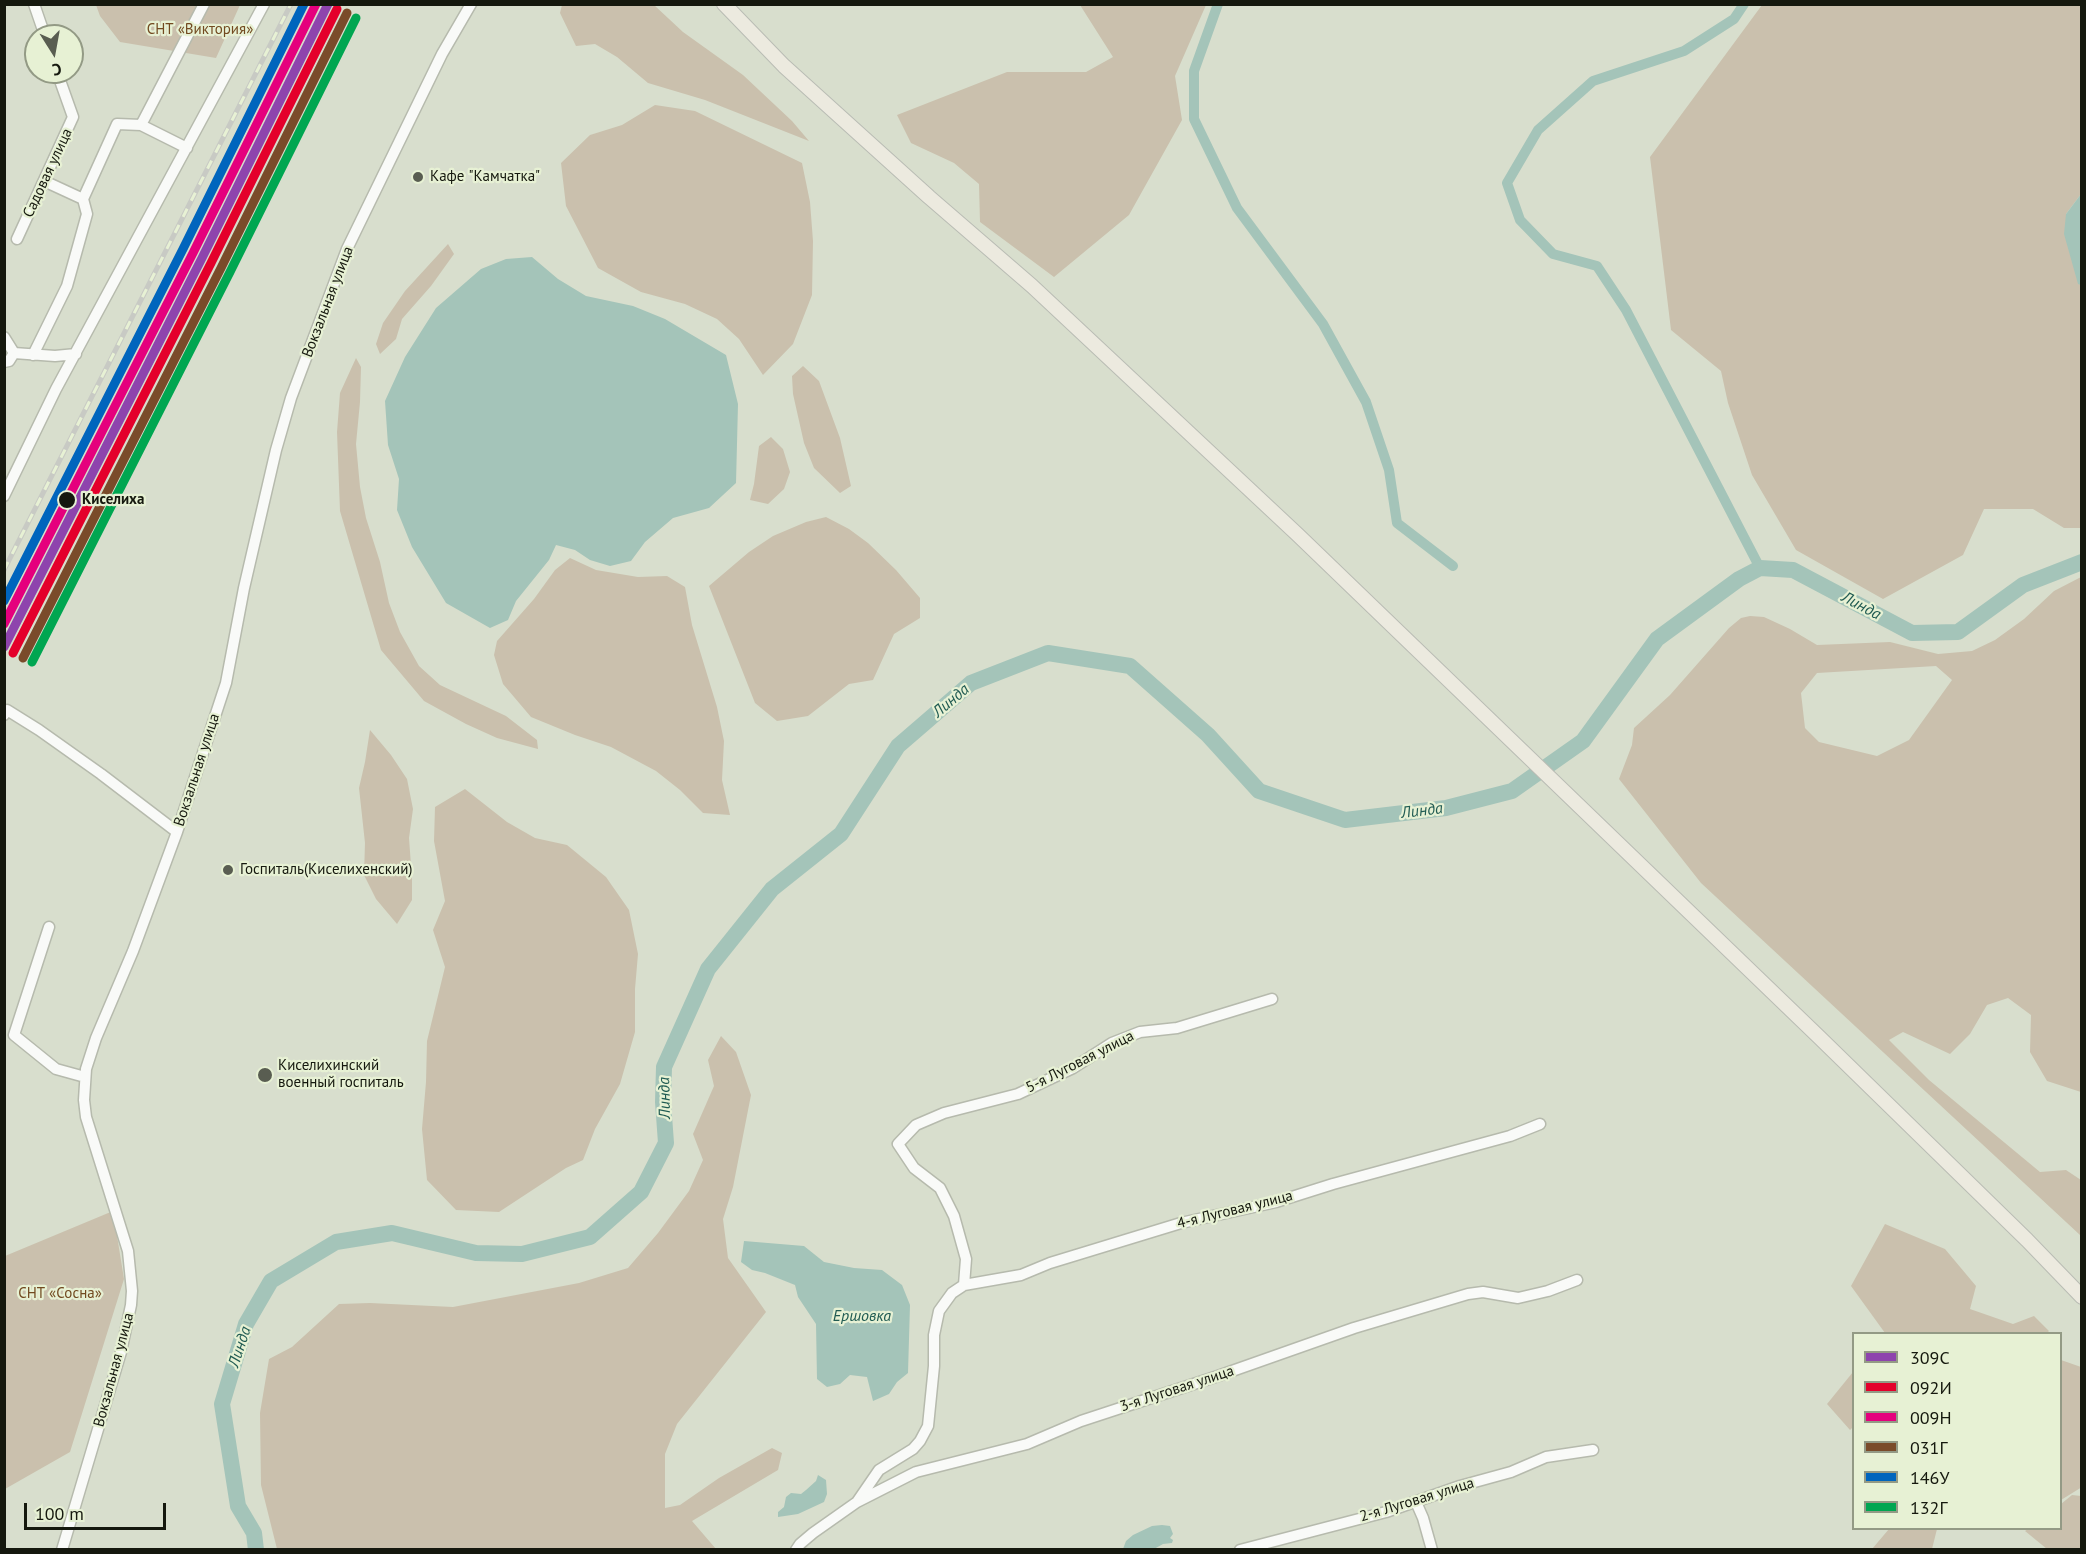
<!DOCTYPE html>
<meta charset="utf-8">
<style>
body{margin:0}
#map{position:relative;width:2086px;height:1554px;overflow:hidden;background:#d8decd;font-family:"PT Sans",sans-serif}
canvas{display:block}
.frame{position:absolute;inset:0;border:6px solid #15180e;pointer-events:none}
.legend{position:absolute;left:1852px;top:1332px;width:210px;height:198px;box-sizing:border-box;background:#e7f1d4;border:2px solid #939a85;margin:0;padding:8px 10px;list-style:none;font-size:18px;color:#15180e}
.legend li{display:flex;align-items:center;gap:12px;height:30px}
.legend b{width:30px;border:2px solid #939a85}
.north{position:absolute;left:24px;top:24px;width:60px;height:60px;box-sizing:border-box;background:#e7f1d4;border:2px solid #939a85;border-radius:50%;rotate:169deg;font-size:16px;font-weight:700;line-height:24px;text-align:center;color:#15180e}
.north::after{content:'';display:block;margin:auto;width:21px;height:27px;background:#595d51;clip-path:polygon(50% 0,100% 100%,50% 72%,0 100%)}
.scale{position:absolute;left:24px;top:1503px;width:142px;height:27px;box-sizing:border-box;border:3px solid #15180e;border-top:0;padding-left:8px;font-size:18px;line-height:21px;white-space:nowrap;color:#15180e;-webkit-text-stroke:4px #e7f1d4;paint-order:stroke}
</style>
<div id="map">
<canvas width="2086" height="1554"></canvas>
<div class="frame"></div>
<ul class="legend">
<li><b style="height:8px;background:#8e44ad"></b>309С</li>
<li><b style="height:8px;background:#e4002b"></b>092И</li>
<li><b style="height:8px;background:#e5007d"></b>009Н</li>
<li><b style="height:8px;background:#7a4b2a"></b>031Г</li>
<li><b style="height:8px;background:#0065bd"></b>146У</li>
<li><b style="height:8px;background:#00a651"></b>132Г</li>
</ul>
<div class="north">С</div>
<div class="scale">100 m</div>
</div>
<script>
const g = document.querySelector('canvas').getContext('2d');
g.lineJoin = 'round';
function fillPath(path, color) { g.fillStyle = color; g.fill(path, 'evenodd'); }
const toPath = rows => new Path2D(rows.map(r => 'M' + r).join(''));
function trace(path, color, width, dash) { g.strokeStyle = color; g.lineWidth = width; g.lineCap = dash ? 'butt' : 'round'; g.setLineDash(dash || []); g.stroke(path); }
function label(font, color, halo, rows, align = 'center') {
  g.font = font + ' "PT Sans",sans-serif'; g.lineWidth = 4.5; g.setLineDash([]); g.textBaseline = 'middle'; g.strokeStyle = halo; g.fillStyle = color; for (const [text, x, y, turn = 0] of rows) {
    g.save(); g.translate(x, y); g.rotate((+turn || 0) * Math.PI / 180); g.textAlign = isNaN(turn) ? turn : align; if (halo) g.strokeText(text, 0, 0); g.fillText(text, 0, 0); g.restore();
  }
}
fillPath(toPath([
 [96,5,240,5,216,58,120,42,100,16],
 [562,5,654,5,683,32,743,75,792,121,809,141,705,100,648,83,617,57,595,44,576,46,560,13],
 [1080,5,1206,5,1175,76,1182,120,1129,215,1054,277,980,222,979,184,954,163,911,143,897,115,1007,72,1086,72,1113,57],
 [1762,5,2081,5,2081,194,2066,214,2081,258,2081,528,2064,528,2033,509,1984,509,1963,555,1883,599,1796,550,1752,475,1728,403,1721,371,1671,330,1650,157],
 [655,105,695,111,802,163,810,202,813,241,812,295,793,344,763,375,739,339,717,319,685,304,641,292,598,268,566,206,561,163,590,135,622,125],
 [448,244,454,254,431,286,402,319,396,339,380,354,376,344,383,323,405,291],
 [356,358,361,367,360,402,356,444,360,487,366,518,380,562,389,603,400,632,419,666,440,685,506,716,537,740,538,749,497,738,466,724,424,701,381,650,340,511,337,432,340,393],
 [803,366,819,381,840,438,851,486,840,493,814,468,804,443,793,394,792,376],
 [771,437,783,449,790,472,784,489,768,504,750,500,754,484,759,446],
 [826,517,849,529,868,543,896,570,920,598,920,618,894,634,873,680,849,684,808,716,777,721,755,703,709,586,749,552,773,536,806,522],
 [570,558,596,570,638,577,667,576,685,587,692,625,717,707,724,741,722,780,730,815,703,813,680,790,656,771,611,747,575,735,531,717,503,684,494,655,497,641,534,599,555,570],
 [2081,577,2081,1092,2047,1081,2030,1052,2031,1015,2008,998,1987,1005,1970,1034,1950,1054,1903,1032,1889,1040,1929,1080,2040,1172,2066,1170,2081,1180,2080,1235,1701,883,1619,779,1632,745,1634,728,1670,695,1729,628,1741,618,1750,616,1764,617,1790,629,1817,645,1890,642,1938,654,1972,651,1995,640,2024,619,2054,591],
 [1936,666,1952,680,1909,740,1877,756,1819,742,1805,728,1801,693,1817,673],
 [370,730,391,755,407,779,413,809,409,838,412,879,412,900,397,924,376,899,364,875,365,843,359,788,365,762],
 [465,789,507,822,535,838,567,845,606,877,629,910,638,954,635,989,635,1032,620,1084,595,1129,583,1160,566,1168,499,1212,456,1210,427,1180,422,1129,426,1082,427,1041,445,967,433,930,445,901,434,841,435,807],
 [721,1036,736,1052,751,1095,733,1187,723,1219,728,1258,766,1312,677,1424,665,1454,665,1508,680,1505,719,1478,772,1448,782,1453,778,1470,692,1521,716,1549,277,1549,261,1485,260,1413,269,1359,292,1347,339,1304,370,1303,453,1307,579,1283,628,1268,658,1233,689,1191,703,1160,693,1134,714,1086,708,1060],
 [113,1211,124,1279,70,1452,5,1489,5,1256],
 [1885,1224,1945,1249,1976,1286,1970,1309,2013,1324,2034,1316,2049,1331,2046,1334,1885,1333,1851,1286],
 [2061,1360,2081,1367,2082,1487,2061,1500],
 [1853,1372,1853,1427,1850,1430,1827,1404],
 [2072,1495,2081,1496,2081,1549,2047,1549,2025,1531,2028,1529,2060,1528,2061,1504],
 [1889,1529,1889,1528,1937,1529,1932,1549,1872,1549]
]), '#cac0ad');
fillPath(toPath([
 [2081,194,2081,285,2078,284,2064,234,2066,214],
 [532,257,558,279,586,296,633,306,665,319,726,355,738,404,736,483,709,508,673,518,645,542,631,561,610,566,590,560,575,550,556,545,549,560,516,601,508,620,490,628,446,603,412,547,397,510,399,479,388,445,385,401,405,357,436,308,481,269,506,259],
 [744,1241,804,1246,824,1262,854,1268,882,1270,902,1285,910,1305,908,1373,897,1382,889,1394,873,1401,867,1377,850,1375,840,1384,827,1387,817,1379,816,1324,798,1297,795,1285,765,1273,752,1270,741,1262],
 [818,1475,826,1480,827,1494,824,1502,798,1514,778,1517,778,1512,784,1507,786,1497,791,1493,801,1494,806,1490,816,1481],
 [1162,1525,1170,1526,1173,1534,1170,1538,1173,1540,1172,1543,1163,1544,1154,1549,1123,1549,1126,1541,1133,1535,1152,1526]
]), '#a4c4b9');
trace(toPath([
 [1218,4,1194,71,1194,119,1237,208,1323,324,1366,402,1389,470,1397,523,1453,566],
 [1744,4,1734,19,1684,51,1593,81,1538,130,1507,183,1520,220,1553,254,1597,266,1626,310,1760,568]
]), '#a4c4b9', 10);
trace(toPath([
 [256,1550,254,1533,238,1506,222,1404,246,1324,271,1281,336,1242,392,1233,476,1253,522,1254,590,1237,641,1192,666,1143,663,1102,664,1067,708,969,772,889,841,834,898,746,971,683,1048,653,1130,666,1208,735,1259,791,1345,820,1446,808,1512,791,1583,741,1657,639,1739,579,1760,568,1793,570,1912,633,1958,632,2023,585,2082,562]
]), '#a4c4b9', 16);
const minor = toPath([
 [34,4,45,36],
 [141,125,204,4],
 [83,199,117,124,141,125,187,148],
 [17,239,73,117,57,72],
 [4,337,14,353,55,356,76,354],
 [33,355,67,286,87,214,83,199,44,181],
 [4,362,9,361,14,353],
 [4,496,56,389,264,4],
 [4,715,7,710,39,730,101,774,177,832],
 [49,927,14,1035,56,1069,85,1077],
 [964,1285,966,1259,954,1216,940,1188,914,1168,898,1144,916,1125,944,1113,1018,1094,1073,1068,1112,1043,1140,1032,1177,1028,1272,999],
 [857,1502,879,1470,913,1449,920,1441,928,1426,934,1366,934,1335,939,1311,952,1293,964,1285,1021,1275,1050,1263,1181,1223,1276,1202,1333,1184,1510,1136,1540,1124],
 [1416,1502,1423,1518,1432,1550],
 [62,1550,121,1352,131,1305,132,1291,128,1251,86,1117,84,1100,86,1069,96,1038,133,951,177,832,226,683,244,588,276,450,291,398,347,249,442,54,471,4],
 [796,1550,800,1544,813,1533,857,1502,916,1472,1027,1444,1081,1421,1215,1377,1354,1328,1468,1294,1483,1292,1518,1298,1548,1291,1577,1280],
 [1240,1550,1386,1512,1460,1486,1511,1472,1546,1457,1593,1450]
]);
const major = toPath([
 [724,4,784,66,929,197,1032,286,1298,535,1819,1037,2027,1240,2082,1297]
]);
trace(minor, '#b6baad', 13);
trace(major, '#b9bcb4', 16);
trace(minor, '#f9faf8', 10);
trace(major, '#eceadf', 14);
const rail = toPath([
 [4,570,291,4]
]);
trace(rail, '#c8cac4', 5);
trace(rail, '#e7f1d4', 3, [9]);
trace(toPath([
 [4,647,202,258,328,4]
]), '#8e44ad', 9);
trace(toPath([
 [13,653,211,263,337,9]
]), '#e4002b', 9);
trace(toPath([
 [4,624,193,253,316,4]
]), '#e5007d', 9);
trace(toPath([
 [23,658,221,268,347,13]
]), '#7a4b2a', 9);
trace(toPath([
 [4,601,183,249,304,4]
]), '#0065bd', 9);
trace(toPath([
 [32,662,230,272,356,18]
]), '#00a651', 9);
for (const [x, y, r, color] of [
 [418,177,6,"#595d51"],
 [67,500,9,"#15180e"],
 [228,870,6,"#595d51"],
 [265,1075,8,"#595d51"]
]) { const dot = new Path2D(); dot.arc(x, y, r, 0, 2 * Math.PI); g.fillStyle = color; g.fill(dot); trace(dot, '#e7f1d4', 2); }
label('15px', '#724a20', '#e7f1d4', [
 ["СНТ «Виктория»",200,30],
 ["СНТ «Сосна»",60,1294]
]);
label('15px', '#15180e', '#e7f1d4', [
 ["Садовая улица",48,173,-65],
 ["Вокзальная улица",328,302,-69],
 ["Вокзальная улица",197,770,-72],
 ["5-я Луговая улица",1080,1062,-27],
 ["4-я Луговая улица",1235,1210,-14],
 ["Вокзальная улица",114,1370,-75],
 ["3-я Луговая улица",1177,1389,-18],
 ["2-я Луговая улица",1417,1500,-17]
]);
label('15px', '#15180e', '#e7f1d4', [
 ["Кафе \"Камчатка\"",430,177],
 ["Госпиталь(Киселихенский)",240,870],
 ["Киселихинский",278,1066],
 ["военный госпиталь",278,1083]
], 'left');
label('bold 15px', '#15180e', '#e7f1d4', [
 ["Киселиха",82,500]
], 'left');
label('italic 16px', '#205b52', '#e7f1d4', [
 ["Линда",1861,606,28],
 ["Линда",951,701,-40],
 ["Линда",1422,811,-7],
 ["Линда",665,1098,-91],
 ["Ершовка",862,1316],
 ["Линда",240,1347,-72]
]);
</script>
